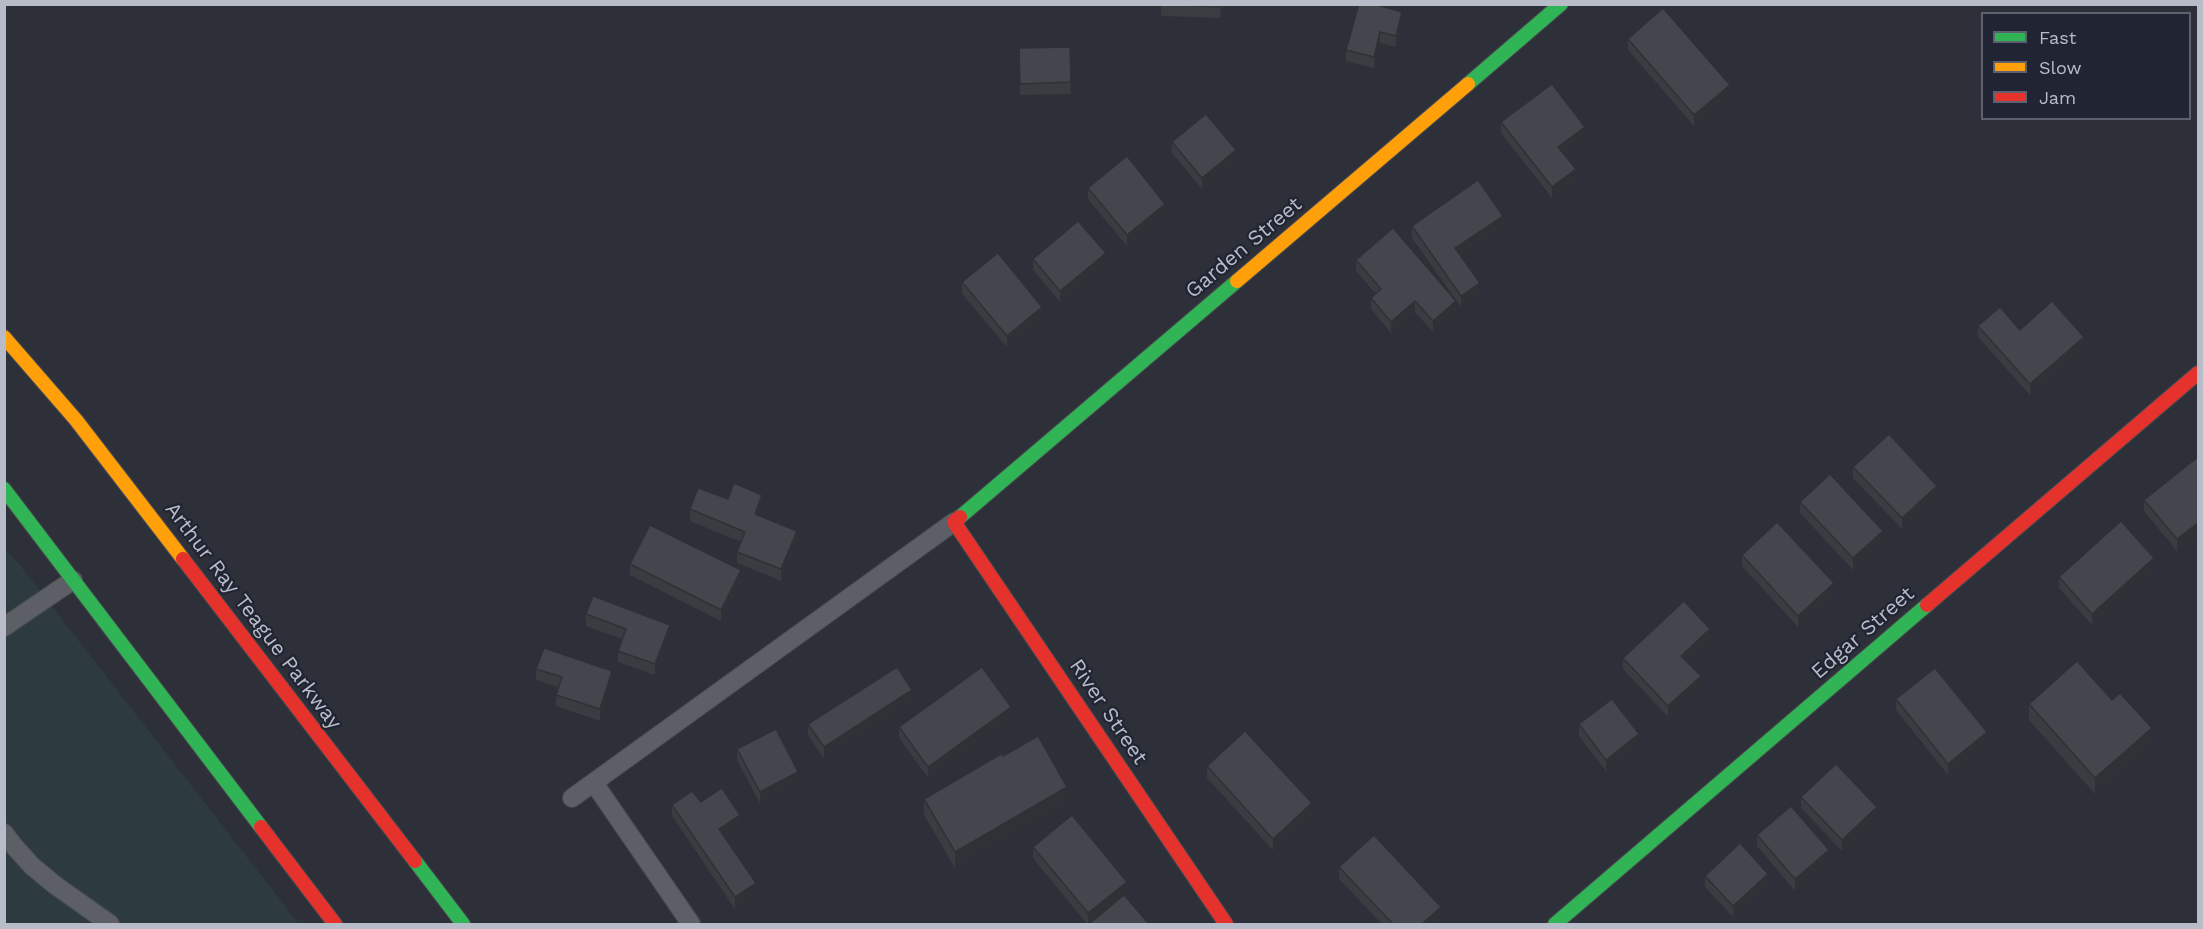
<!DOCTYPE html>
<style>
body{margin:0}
#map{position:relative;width:2203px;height:929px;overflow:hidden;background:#2d3038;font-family:"Work Sans",sans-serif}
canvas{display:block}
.frame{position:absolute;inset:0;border:6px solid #b8bcc8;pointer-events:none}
.legend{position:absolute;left:1981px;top:12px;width:210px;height:108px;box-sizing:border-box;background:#212533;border:2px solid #5d616f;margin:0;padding:8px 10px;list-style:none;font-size:18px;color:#b8bcc8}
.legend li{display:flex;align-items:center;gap:12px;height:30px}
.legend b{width:30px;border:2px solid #5d616f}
</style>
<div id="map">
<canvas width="2203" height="929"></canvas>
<div class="frame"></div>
<ul class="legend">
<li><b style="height:8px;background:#30b455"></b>Fast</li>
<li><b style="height:8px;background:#ff9f0a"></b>Slow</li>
<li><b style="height:8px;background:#e5322d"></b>Jam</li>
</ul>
</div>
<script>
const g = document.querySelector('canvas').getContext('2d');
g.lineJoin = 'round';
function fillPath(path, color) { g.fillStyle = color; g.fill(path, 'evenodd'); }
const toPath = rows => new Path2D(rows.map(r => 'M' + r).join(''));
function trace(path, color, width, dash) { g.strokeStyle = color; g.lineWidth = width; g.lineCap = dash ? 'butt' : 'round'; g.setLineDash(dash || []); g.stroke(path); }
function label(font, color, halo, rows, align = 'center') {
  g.font = font + ' "Work Sans",sans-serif'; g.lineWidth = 4.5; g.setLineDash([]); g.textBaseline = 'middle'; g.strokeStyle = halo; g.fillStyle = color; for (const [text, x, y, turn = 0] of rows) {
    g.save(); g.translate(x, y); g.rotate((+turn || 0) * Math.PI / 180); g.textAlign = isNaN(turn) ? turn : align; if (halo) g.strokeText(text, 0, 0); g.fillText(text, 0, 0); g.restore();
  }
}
fillPath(toPath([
 [4,548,19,564,299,924,5,924]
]), '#2d3b41');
const lane = toPath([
 [4,627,73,580],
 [594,783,691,924],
 [572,798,954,522],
 [4,833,14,846,32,866,55,885,110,924]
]);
const fast = toPath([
 [1468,84,1561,4],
 [4,489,261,827],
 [960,517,1237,281],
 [415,861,463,924],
 [1555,924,1927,605]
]);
const slow = toPath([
 [1237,281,1468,84],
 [4,337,76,420,183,559]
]);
const jam = toPath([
 [960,517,954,522,1226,924],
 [183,559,415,861],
 [1927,605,2198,373],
 [261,827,335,924]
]);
trace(lane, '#494b51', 20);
trace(fast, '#494b51', 16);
trace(slow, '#494b51', 16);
trace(jam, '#494b51', 16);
trace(lane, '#5d5f66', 18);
trace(fast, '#30b455', 14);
trace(slow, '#ff9f0a', 14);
trace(jam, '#e5322d', 14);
fillPath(toPath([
 [1161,4,1221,4,1220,18,1161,16],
 [1359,4,1402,23,1396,47,1380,43,1374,68,1346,61,1346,50],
 [1628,39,1730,96,1694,126,1628,50],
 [1070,47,1071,94,1020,95,1019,48],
 [1501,122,1585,138,1564,154,1576,181,1552,198,1501,133],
 [1172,142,1236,162,1202,189,1172,153],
 [1088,188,1165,215,1127,246,1088,199],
 [1412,226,1503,227,1461,256,1480,294,1461,307,1412,238],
 [1033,259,1106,264,1060,302,1033,270],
 [1356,260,1456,313,1433,332,1415,312,1391,333,1371,309,1371,298,1376,294,1356,271],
 [962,282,1042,318,1007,347,962,294],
 [1978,326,2020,330,2084,348,2030,395,1978,337],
 [2199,456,2199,533,2177,551,2144,511,2144,500],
 [1853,467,1937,497,1902,529,1853,478],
 [728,499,762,506,758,516,797,543,781,581,737,563,737,552,741,542,690,521,690,509],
 [1800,502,1883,542,1853,570,1800,513],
 [1742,555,1834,594,1798,627,1742,566],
 [630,564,741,581,721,621,630,575],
 [2154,570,2092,625,2059,588,2059,577],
 [586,614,670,636,655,675,618,662,618,651,622,639,586,626],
 [1710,641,1687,662,1701,687,1668,717,1623,669,1623,658],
 [536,669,612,682,600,721,556,706,556,695,558,687,536,680],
 [1896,699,1987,743,1948,775,1896,710],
 [912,702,824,759,808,735,808,724],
 [2029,704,2152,744,2095,794,2029,720],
 [1011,718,928,778,899,738,899,727],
 [1579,724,1639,745,1606,771,1579,736],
 [737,749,798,783,760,803,737,760],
 [1003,756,1067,803,955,868,924,815,924,799],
 [1207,766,1312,815,1273,850,1207,778],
 [1801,797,1877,819,1842,851,1801,808],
 [701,802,740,826,724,836,756,894,735,909,672,816,672,805],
 [1757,835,1829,861,1795,891,1757,846],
 [1033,847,1127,893,1087,924,1033,858],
 [1339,867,1441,918,1434,924,1382,924,1339,879],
 [1705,876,1768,885,1733,917,1705,887]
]), '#3a3c42');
fillPath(toPath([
 [1402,12,1402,23,1396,47,1396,36],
 [1380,32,1380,43,1374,68,1374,57],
 [1730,85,1730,96,1694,126,1694,115],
 [1585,127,1585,138,1558,159,1558,147],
 [1236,150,1236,162,1202,189,1202,178],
 [1576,169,1576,181,1552,198,1552,187],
 [1165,204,1165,215,1127,246,1127,235],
 [1503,216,1503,227,1455,260,1455,248],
 [1106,253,1106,264,1060,302,1060,291],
 [1480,283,1480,294,1461,307,1461,296],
 [1415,301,1415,312,1391,333,1391,322],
 [1456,301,1456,313,1433,332,1433,321],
 [1042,307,1042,318,1007,347,1007,336],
 [2084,337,2084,348,2030,395,2030,384],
 [1937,486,1937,497,1902,529,1902,518],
 [762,495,762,506,755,525,755,514],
 [2199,522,2199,533,2177,551,2177,539],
 [797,531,797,543,781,581,781,569],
 [1883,531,1883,542,1853,570,1853,558],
 [2154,558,2154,570,2092,625,2092,614],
 [741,570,741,581,721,621,721,610],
 [1834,583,1834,594,1798,627,1798,616],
 [670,625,670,636,655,675,655,664],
 [1710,629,1710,641,1681,668,1681,656],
 [612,671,612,682,600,721,600,709],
 [1701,676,1701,687,1668,717,1668,706],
 [912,690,912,702,824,759,824,747],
 [1011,707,1011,718,928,778,928,767],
 [2152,728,2152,744,2095,794,2095,778],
 [1987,732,1987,743,1948,775,1948,764],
 [1639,734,1639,745,1606,771,1606,760],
 [798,772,798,783,760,803,760,792],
 [1067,787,1067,803,955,868,955,852],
 [1312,803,1312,815,1273,850,1273,839],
 [1877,807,1877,819,1842,851,1842,840],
 [740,815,740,826,719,840,719,829],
 [1829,850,1829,861,1795,891,1795,879],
 [1768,874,1768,885,1733,917,1733,906],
 [1127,882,1127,893,1088,924,1088,913],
 [756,883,756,894,735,909,735,897],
 [1441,907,1441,918,1434,924,1422,924]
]), '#303136');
const building = toPath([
 [1161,4,1220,4,1220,7,1161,4],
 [1359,4,1373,4,1402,12,1396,36,1380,32,1374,57,1346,50,1359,4],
 [1663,8,1730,85,1694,115,1628,39,1663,8],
 [1070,47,1071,82,1020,84,1019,48,1070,47],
 [1552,84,1585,127,1558,147,1576,169,1552,187,1501,122,1552,84],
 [1206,114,1236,150,1202,178,1172,142,1206,114],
 [1127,156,1165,204,1127,235,1088,188,1127,156],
 [1478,180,1503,216,1455,248,1480,283,1461,296,1412,226,1478,180],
 [1078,221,1106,253,1060,291,1033,259,1078,221],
 [1393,228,1456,301,1433,321,1415,301,1391,322,1371,298,1381,289,1356,260,1393,228],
 [998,253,1042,307,1007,336,962,282,998,253],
 [2052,301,2084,337,2030,384,1978,326,2000,307,2020,330,2052,301],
 [1889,434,1937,486,1902,518,1853,467,1889,434],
 [2199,456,2199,522,2177,539,2144,500,2199,456],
 [1830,474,1883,531,1853,558,1800,502,1830,474],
 [734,483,762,495,755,514,797,531,781,569,737,552,745,532,690,509,698,488,728,499,734,483],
 [2121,521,2154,558,2092,614,2059,577,2121,521],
 [1777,522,1834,583,1798,616,1742,555,1777,522],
 [650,525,741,570,721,610,630,564,650,525],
 [593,596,670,625,655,664,618,651,626,629,586,614,593,596],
 [1684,601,1710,629,1681,656,1701,676,1668,706,1623,658,1684,601],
 [544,648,612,671,600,709,556,695,562,677,536,669,544,648],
 [2077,661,2112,700,2120,693,2152,728,2095,778,2029,704,2077,661],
 [897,667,912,690,824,747,808,724,897,667],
 [982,667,1011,707,928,767,899,727,982,667],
 [1935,668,1987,732,1948,764,1896,699,1935,668],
 [1612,699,1639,734,1606,760,1579,724,1612,699],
 [776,729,798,772,760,792,737,749,776,729],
 [1245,731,1312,803,1273,839,1207,766,1245,731],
 [1038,736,1067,787,955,852,924,799,1001,754,1003,756,1038,736],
 [1836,764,1877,807,1842,840,1801,797,1836,764],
 [722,788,740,815,719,829,756,883,735,897,672,805,692,791,701,802,722,788],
 [1791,806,1829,850,1795,879,1757,835,1791,806],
 [1072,815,1127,882,1088,913,1033,847,1072,815],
 [1374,835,1441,907,1422,924,1393,924,1339,867,1374,835],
 [1740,843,1768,874,1733,906,1705,876,1740,843],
 [1124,895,1149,924,1089,924,1124,895]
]);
fillPath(building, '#44464d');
trace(building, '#303136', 1.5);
label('21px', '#b8bcc8', '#212533', [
 ["Garden Street",1244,248,-40],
 ["Arthur Ray Teague Parkway",253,616,53],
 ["Edgar Street",1863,633,-41],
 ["River Street",1108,712,56]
]);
</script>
